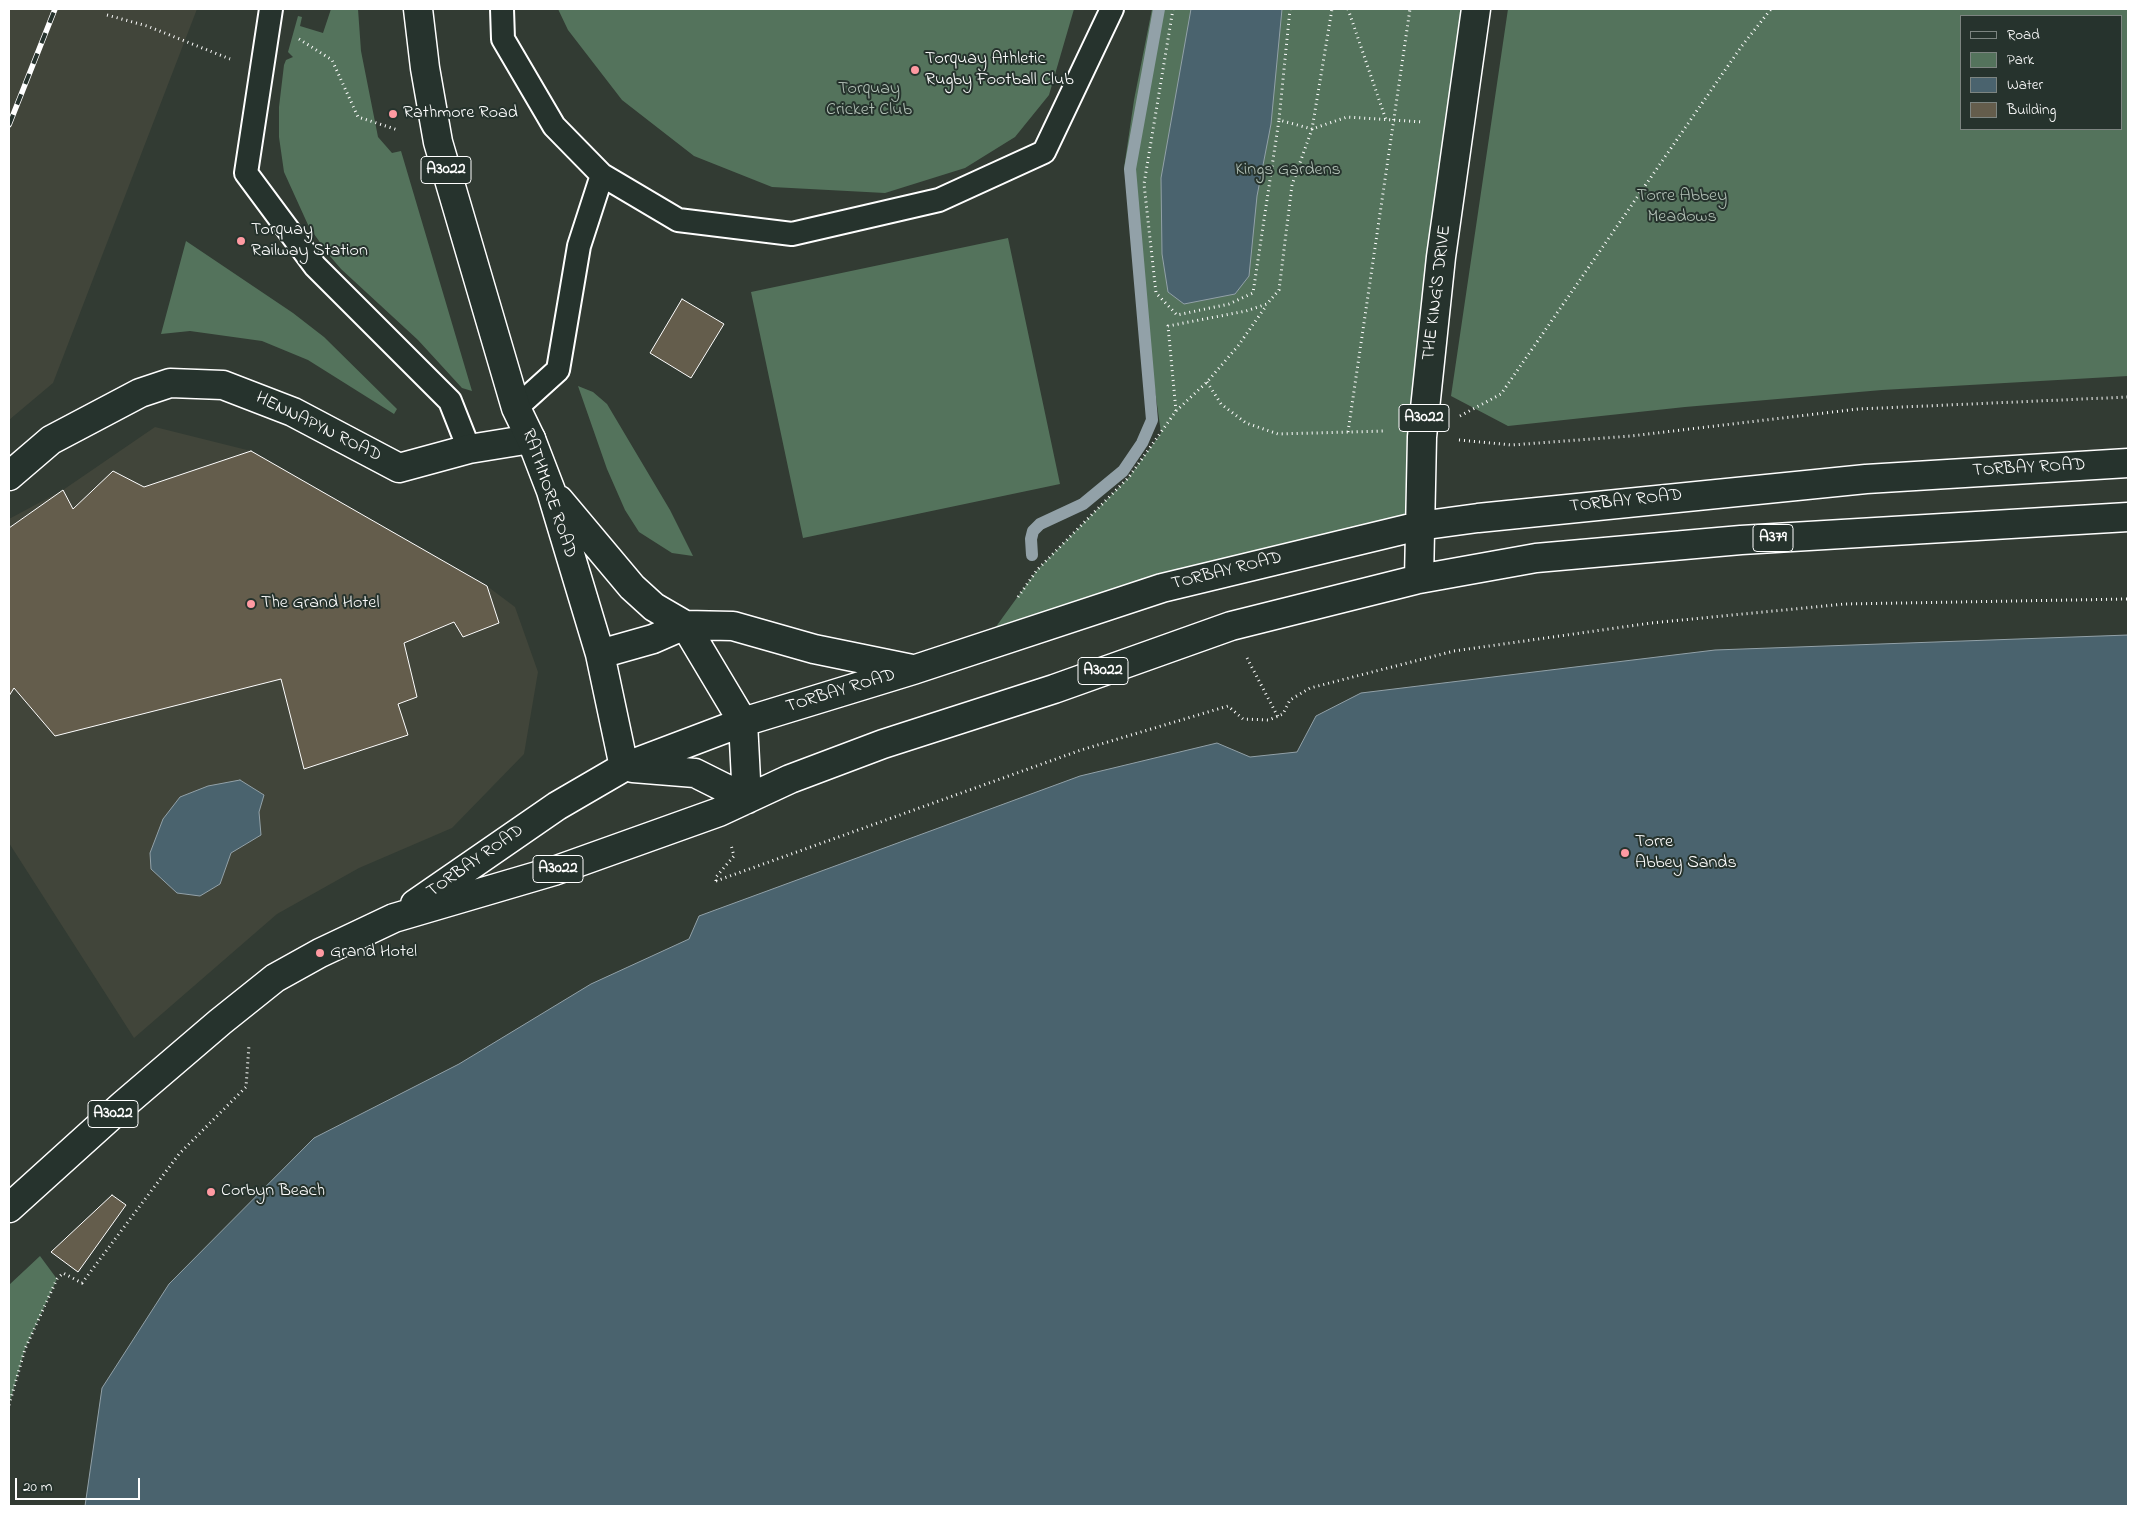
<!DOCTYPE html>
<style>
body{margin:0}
#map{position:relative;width:2137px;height:1515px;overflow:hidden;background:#323b33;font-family:"Indie Flower",sans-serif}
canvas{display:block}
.frame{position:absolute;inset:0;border:10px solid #fff;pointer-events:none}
.legend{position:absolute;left:1960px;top:15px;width:162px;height:115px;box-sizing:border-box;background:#26332d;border:1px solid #7d8581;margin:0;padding:6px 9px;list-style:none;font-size:15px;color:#fff}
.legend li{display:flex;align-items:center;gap:10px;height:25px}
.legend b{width:25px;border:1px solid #7d8581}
.scale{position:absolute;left:15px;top:1478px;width:125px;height:22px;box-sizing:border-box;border:2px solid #fff;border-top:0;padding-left:6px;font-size:15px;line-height:18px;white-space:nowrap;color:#fff;-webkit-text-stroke:4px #26332d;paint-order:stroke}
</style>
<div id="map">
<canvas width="2137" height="1515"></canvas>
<div class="frame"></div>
<ul class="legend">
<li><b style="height:6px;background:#26332d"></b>Road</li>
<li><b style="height:14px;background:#54735c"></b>Park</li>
<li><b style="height:14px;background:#4a636e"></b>Water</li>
<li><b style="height:14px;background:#645d4c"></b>Building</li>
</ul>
<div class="scale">20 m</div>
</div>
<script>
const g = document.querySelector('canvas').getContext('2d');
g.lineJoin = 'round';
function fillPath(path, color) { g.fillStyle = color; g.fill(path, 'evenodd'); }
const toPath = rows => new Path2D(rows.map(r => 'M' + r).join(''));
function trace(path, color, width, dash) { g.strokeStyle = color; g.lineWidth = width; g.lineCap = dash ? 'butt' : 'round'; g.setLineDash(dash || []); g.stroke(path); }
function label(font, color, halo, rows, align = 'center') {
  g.font = font + ' "Indie Flower",sans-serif'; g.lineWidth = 4; g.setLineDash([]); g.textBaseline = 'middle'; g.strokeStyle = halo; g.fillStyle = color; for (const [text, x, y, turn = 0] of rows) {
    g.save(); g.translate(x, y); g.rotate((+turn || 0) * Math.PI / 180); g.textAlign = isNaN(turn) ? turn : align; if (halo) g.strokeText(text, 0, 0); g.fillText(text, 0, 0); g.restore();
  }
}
fillPath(toPath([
 [9,9,197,9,53,383,9,420],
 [155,427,251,451,487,586,515,607,538,672,524,754,452,828,359,868,277,914,134,1038,9,843,9,519,63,490]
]), '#41453a');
fillPath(toPath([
 [331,9,358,9,361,51,378,137,392,153,401,151,472,391,462,388,418,340,341,269,329,255,309,227,284,172,279,137,279,107,284,65,286,60,293,57,288,52,298,16,302,17,300,26,323,33],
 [558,9,1074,9,1049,95,1015,137,965,168,885,193,772,187,694,156,622,100,568,30],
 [1152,9,1476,9,1419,526,982,646,1037,570,1129,477,1161,433,1124,168,1134,100],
 [1508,9,2128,9,2128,376,1882,390,1685,407,1508,426,1451,396],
 [2121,16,2121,129,1961,129,1961,16],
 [1008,238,1060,484,803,538,751,292],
 [186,241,293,313,324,337,397,409,394,414,308,360,262,341,190,331,161,334],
 [578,386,593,392,607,404,670,510,693,556,672,553,639,532,625,510,607,469],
 [40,1256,57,1279,25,1349,9,1405,9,1285]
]), '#54735c');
const water = toPath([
 [1191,9,1282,9,1271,124,1257,196,1249,276,1235,294,1184,304,1168,292,1162,254,1161,178,1191,9],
 [2128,635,2128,1506,85,1506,102,1388,169,1284,314,1138,459,1064,591,984,689,939,699,916,1080,776,1217,743,1250,757,1297,752,1316,716,1361,693,1715,650,2128,635],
 [240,780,264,795,259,812,261,835,231,853,220,884,200,896,177,893,151,869,150,853,163,819,180,797,208,786,240,780]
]);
fillPath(water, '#4a636e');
trace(water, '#92a1a8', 1);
trace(toPath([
 [1032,555,1031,539,1033,531,1040,524,1083,504,1123,471,1142,443,1152,420,1130,169,1159,9]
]), '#92a1a8', 12);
const building = toPath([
 [682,299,724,324,691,378,650,353,682,299],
 [251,451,487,586,499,623,463,637,454,622,404,643,417,697,398,704,408,735,304,769,281,679,55,736,14,688,9,696,9,528,63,490,73,509,113,471,144,487,251,451],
 [112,1195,126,1205,78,1272,51,1252,112,1195]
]);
fillPath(building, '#645d4c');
trace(building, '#fff', 1);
const service = toPath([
 [271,9,246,173,315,266,450,401,469,449],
 [502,9,503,39,554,126,602,175,678,220,792,234,939,200,1044,152,1112,9],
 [516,408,558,370,579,246,602,175]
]);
const minor = toPath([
 [9,476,51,440,140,393,170,383,223,385,293,412,399,468,469,449,531,439]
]);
const primary = toPath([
 [418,9,425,68,438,142,516,408,531,439,551,491,600,654,624,767],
 [559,500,632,587,654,607,685,625,743,722,747,799,695,773,633,768],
 [1419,579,1422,437,1441,257,1476,9],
 [600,654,653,639,685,625,733,626,814,649,912,669],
 [415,904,557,806,624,767,743,722,913,670,1162,588,1419,526,1478,518,1866,479,2128,463],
 [9,1208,123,1105,220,1022,275,978,320,953,394,918,554,871,719,812,790,779,883,744,1054,689,1231,626,1419,579,1536,558,1741,540,2128,517]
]);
trace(service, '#fff', 26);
trace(minor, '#fff', 31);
trace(primary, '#fff', 31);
trace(toPath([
 [1173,9,1144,184,1156,293,1177,315,1229,304,1253,293,1279,120],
 [1290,9,1279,120,1312,129,1347,117,1423,122],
 [1348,9,1386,120],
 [107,15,147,26,230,59],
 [299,39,332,60,358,117,398,130],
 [1207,382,1221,404,1246,423,1278,434,1386,431],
 [1176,411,1207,382,1238,346,1266,306],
 [1460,416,1501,394,1741,47,1771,9],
 [1348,432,1410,9],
 [1459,440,1512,445,1631,436,1858,409,2128,397],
 [1018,597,1037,570,1129,477,1176,411,1168,326,1246,311,1267,304,1279,290,1292,185,1312,129,1332,9],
 [1247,658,1278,717],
 [716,881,1081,750,1228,706,1243,719,1269,720,1283,714,1290,700,1310,688,1454,651,1651,623,1845,604,2128,599],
 [716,881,716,877,734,856,731,845],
 [9,1405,25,1349,57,1279,63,1273,82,1283,179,1154,246,1087,249,1045]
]), '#fff', 3, [1, 4]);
trace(service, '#26332d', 22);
trace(minor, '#26332d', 28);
trace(primary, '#26332d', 28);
const rail = toPath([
 [9,125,55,9]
]);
trace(rail, '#fff', 5.5);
trace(rail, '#26332d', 4, [11]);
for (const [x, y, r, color] of [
 [915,70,5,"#ff9aa2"],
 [393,114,5,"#ff9aa2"],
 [241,241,5,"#ff9aa2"],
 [251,604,5,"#ff9aa2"],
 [1625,853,5,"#ff9aa2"],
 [320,953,5,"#ff9aa2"],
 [211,1192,5,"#ff9aa2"]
]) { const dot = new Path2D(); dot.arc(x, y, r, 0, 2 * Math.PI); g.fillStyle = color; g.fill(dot); trace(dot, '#26332d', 2); }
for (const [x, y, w] of [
 [446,170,50],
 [1424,418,50],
 [1773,538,40],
 [1103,671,50],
 [558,869,50],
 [113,1114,50]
]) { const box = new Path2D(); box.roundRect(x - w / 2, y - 13.5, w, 27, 4); g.fillStyle = '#26332d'; g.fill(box); trace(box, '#fff', 1); }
label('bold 16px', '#fff', null, [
 ["A3022",446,170],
 ["A3022",1424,418],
 ["A379",1773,538],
 ["A3022",1103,671],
 ["A3022",558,869],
 ["A3022",113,1114]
]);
label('18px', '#fff', '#26332d', [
 ["Torquay Athletic",925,60],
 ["Rugby Football Club",925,81],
 ["Rathmore Road",403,114],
 ["Torquay",251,231],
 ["Railway Station",251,252],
 ["The Grand Hotel",261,604],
 ["Torre",1635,843],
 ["Abbey Sands",1635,864],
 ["Grand Hotel",330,953],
 ["Corbyn Beach",221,1192]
], 'left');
label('18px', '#b2c0b6', '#26332d', [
 ["Torquay",869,90],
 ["Cricket Club",869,111],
 ["Kings Gardens",1288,171],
 ["Torre Abbey",1682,197],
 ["Meadows",1682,218]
]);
label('18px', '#fff', '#26332d', [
 ["THE KING'S DRIVE",1438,293,-83],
 ["HENNAPYN ROAD",318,428,26],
 ["TORBAY ROAD",2029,469,-3],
 ["RATHMORE ROAD",548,494,71],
 ["TORBAY ROAD",1626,502,-6],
 ["TORBAY ROAD",1227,572,-14],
 ["TORBAY ROAD",841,692,-17],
 ["TORBAY ROAD",476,862,-35]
]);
</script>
